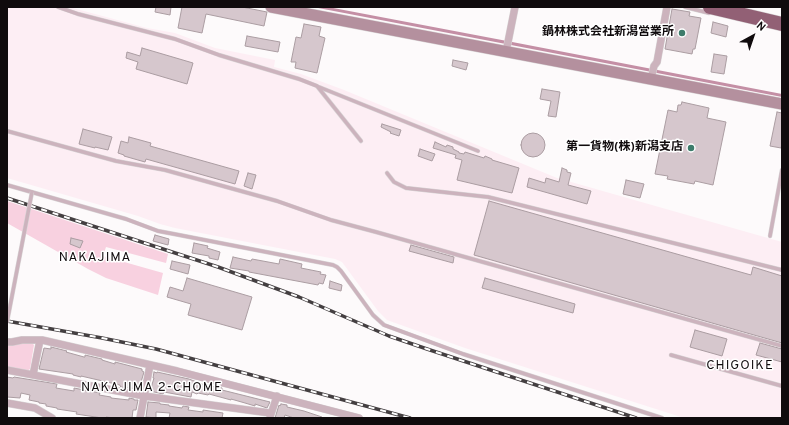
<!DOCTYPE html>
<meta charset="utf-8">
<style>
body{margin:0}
#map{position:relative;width:789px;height:425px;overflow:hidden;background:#fdfafb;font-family:Overpass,sans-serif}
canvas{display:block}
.frame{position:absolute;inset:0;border:8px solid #100b0d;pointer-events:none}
.north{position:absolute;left:733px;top:16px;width:40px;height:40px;-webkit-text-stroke:3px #fff;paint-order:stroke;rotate:40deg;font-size:11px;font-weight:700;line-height:16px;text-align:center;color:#100b0d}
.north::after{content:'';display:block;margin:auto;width:14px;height:18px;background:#100b0d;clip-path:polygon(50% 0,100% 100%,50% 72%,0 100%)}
</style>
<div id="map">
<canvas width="789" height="425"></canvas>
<div class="frame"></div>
<div class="north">N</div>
</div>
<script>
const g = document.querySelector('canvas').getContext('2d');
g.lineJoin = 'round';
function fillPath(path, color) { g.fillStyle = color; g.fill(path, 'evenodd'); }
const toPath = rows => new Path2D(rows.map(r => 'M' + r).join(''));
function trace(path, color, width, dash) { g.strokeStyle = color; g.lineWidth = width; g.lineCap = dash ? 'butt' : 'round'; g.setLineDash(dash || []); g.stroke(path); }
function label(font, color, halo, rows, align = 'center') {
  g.font = font + ' Overpass,"Noto Sans JP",sans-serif'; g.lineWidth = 3; g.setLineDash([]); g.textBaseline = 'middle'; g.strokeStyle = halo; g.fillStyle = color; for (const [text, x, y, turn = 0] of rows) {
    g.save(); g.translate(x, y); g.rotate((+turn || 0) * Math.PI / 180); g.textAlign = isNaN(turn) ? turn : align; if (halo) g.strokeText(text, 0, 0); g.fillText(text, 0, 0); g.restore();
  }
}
fillPath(toPath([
 [7,7,69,7,147,28,175,33,215,48,275,60,274,67,301,74,344,90,557,178,782,242,782,418,684,418,465,348,387,320,378,311,342,262,335,259,175,228,160,224,138,216,7,178]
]), '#fdeef4');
fillPath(toPath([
 [7,201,168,254,166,263,106,247,103,256,163,273,158,295,106,278,88,269,7,223],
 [23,343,33,344,34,345,30,369,27,371,7,367,7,344]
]), '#f8d1e0');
fillPath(toPath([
 [313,7,328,7,507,41,782,94,782,97]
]), '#c48fa5');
const building = toPath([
 [156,7,171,7,170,15,155,12,156,7],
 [182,7,242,7,267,12,264,26,206,14,202,33,178,28,182,7],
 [672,9,690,12,689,16,701,18,695,49,693,49,692,54,665,49,672,9],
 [713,22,728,26,726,37,711,33,713,22],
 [304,24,321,27,319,36,325,38,317,73,295,68,296,62,291,62,296,37,301,38,304,24],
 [247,36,280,42,278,52,245,46,247,36],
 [142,48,193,63,187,84,136,69,138,62,126,58,127,52,140,56,142,48],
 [714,54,727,56,724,74,711,72,714,54],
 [453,60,468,63,466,70,452,66,453,60],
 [542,89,560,92,556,117,548,116,551,101,540,99,542,89],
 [682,102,709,108,707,118,726,122,713,185,695,181,694,184,667,179,668,176,655,174,668,110,677,112,678,105,681,105,682,102],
 [777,112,782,113,782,144,781,148,770,146,777,112],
 [382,124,401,130,399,136,390,133,391,132,381,127,382,124],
 [83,129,112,137,108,150,95,147,95,148,79,144,83,129],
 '521 145a12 12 0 1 1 24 0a12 12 0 1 1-24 0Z',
 [129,137,151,143,150,146,239,171,235,184,146,159,145,162,124,156,124,155,118,153,121,141,128,143,129,137],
 [435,142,446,147,447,145,453,147,453,149,459,152,459,153,464,154,465,152,484,158,485,156,492,159,492,160,519,168,512,193,457,180,462,160,455,158,456,155,433,148,435,142],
 [420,149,435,154,432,161,418,156,420,149],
 [562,168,567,170,567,172,571,173,568,185,591,191,587,204,527,187,529,178,545,183,546,178,559,182,562,168],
 [248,173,256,175,252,189,244,186,248,173],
 [626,180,644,184,640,198,623,194,626,180],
 [489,201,751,275,753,267,782,276,782,343,474,255,489,201],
 [155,235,169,239,168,245,153,241,155,235],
 [71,238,83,241,80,248,70,244,71,238],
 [194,243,208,246,207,248,220,252,218,260,209,258,209,256,192,253,194,243],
 [411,245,454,257,453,263,409,251,411,245],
 [233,257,251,261,252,259,279,264,280,259,302,264,301,268,321,272,320,274,326,275,323,284,319,283,318,285,249,272,249,271,230,268,233,257],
 [172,261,190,265,188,274,170,269,172,261],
 [187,278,252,297,242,330,188,315,191,304,167,297,170,287,183,291,187,278],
 [485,278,575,304,573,313,482,288,485,278],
 [330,281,342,285,341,291,329,288,330,281],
 [695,330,727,339,722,356,690,347,695,330],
 [760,343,782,349,782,362,756,355,760,343],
 [51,347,67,351,66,352,84,357,85,357,85,355,102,359,102,360,115,364,115,362,142,369,142,371,144,372,139,389,121,387,120,386,120,385,81,376,81,377,73,375,73,374,39,369,44,348,51,349,51,347],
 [154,372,157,373,157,372,189,379,202,384,222,388,222,390,270,402,267,408,255,404,255,406,245,403,231,399,231,400,209,394,208,395,198,393,197,394,192,392,191,397,164,392,163,394,150,391,154,378,153,378,154,372],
 [7,377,13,378,14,377,57,384,56,388,74,391,74,388,100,393,99,395,111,397,111,398,129,400,129,398,134,399,134,400,138,400,136,410,133,410,132,418,114,418,106,417,106,418,102,418,76,414,77,412,57,409,57,408,46,406,46,404,39,403,39,402,29,400,30,395,21,393,20,398,7,397,7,377],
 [148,402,160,403,160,404,169,405,169,406,182,408,183,406,189,407,188,410,203,412,203,410,223,413,222,418,169,418,170,413,156,412,156,418,146,417,148,402],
 [281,404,287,405,287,407,304,411,322,417,322,418,294,418,285,415,284,418,275,418,279,405,280,406,281,404]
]);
fillPath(building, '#d6c7cd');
trace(building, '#ab9da2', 1);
const lane = toPath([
 [58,7,78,14,175,39,219,55,299,79,317,86,361,141],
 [685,7,709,13],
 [319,87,478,151],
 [7,131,116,161,165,170,277,201,331,220,376,232,782,346],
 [387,173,394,182,406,188,488,197,782,270],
 [7,185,126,219,158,231,174,234,333,265,337,267,341,271,373,315,384,325,463,354,662,418],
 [770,236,782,170],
 [671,355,782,386]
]);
const street = toPath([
 [506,52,515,7],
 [651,79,654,66,657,62,667,7],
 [7,342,12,342,22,340,42,340,177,371,359,418],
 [7,370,144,396,270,413],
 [33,375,40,340],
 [7,403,35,408,52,418],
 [270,417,277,396],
 [140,418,150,365]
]);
const secondary = toPath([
 [271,7,782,104]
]);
const highway = toPath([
 [710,7,782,24]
]);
trace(lane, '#d7d4d5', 4.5);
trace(street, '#d7d4d5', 8);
trace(secondary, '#d7d4d5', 12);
trace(highway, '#d7d4d5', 15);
trace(lane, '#ccb3bd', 3.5);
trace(street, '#ccb3bd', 7);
trace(secondary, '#b4909e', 11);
trace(highway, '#926075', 14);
const rail = toPath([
 [7,198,218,267,299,297,389,336,427,349,636,418],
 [7,321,102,338,156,349,410,418]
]);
trace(rail, '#443f41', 3.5);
trace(rail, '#fff', 2, [6]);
const laneBridge = toPath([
 [7,322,32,192]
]);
trace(laneBridge, '#d7d4d5', 4.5, []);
trace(laneBridge, '#ccb3bd', 3.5);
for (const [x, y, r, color] of [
 [682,33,4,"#3d7c6b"],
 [691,148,4,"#3d7c6b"]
]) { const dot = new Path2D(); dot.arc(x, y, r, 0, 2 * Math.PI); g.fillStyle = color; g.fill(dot); trace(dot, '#fff', 1.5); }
label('bold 12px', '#100b0d', '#fff', [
 ["鍋林株式会社新潟営業所",674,33],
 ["第一貨物(株)新潟支店",683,148]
], 'right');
g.letterSpacing = '1px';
label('13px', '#100b0d', '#fff', [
 ["NAKAJIMA",95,258],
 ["CHIGOIKE",740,366],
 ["NAKAJIMA 2-CHOME",152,388]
]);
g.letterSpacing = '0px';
</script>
